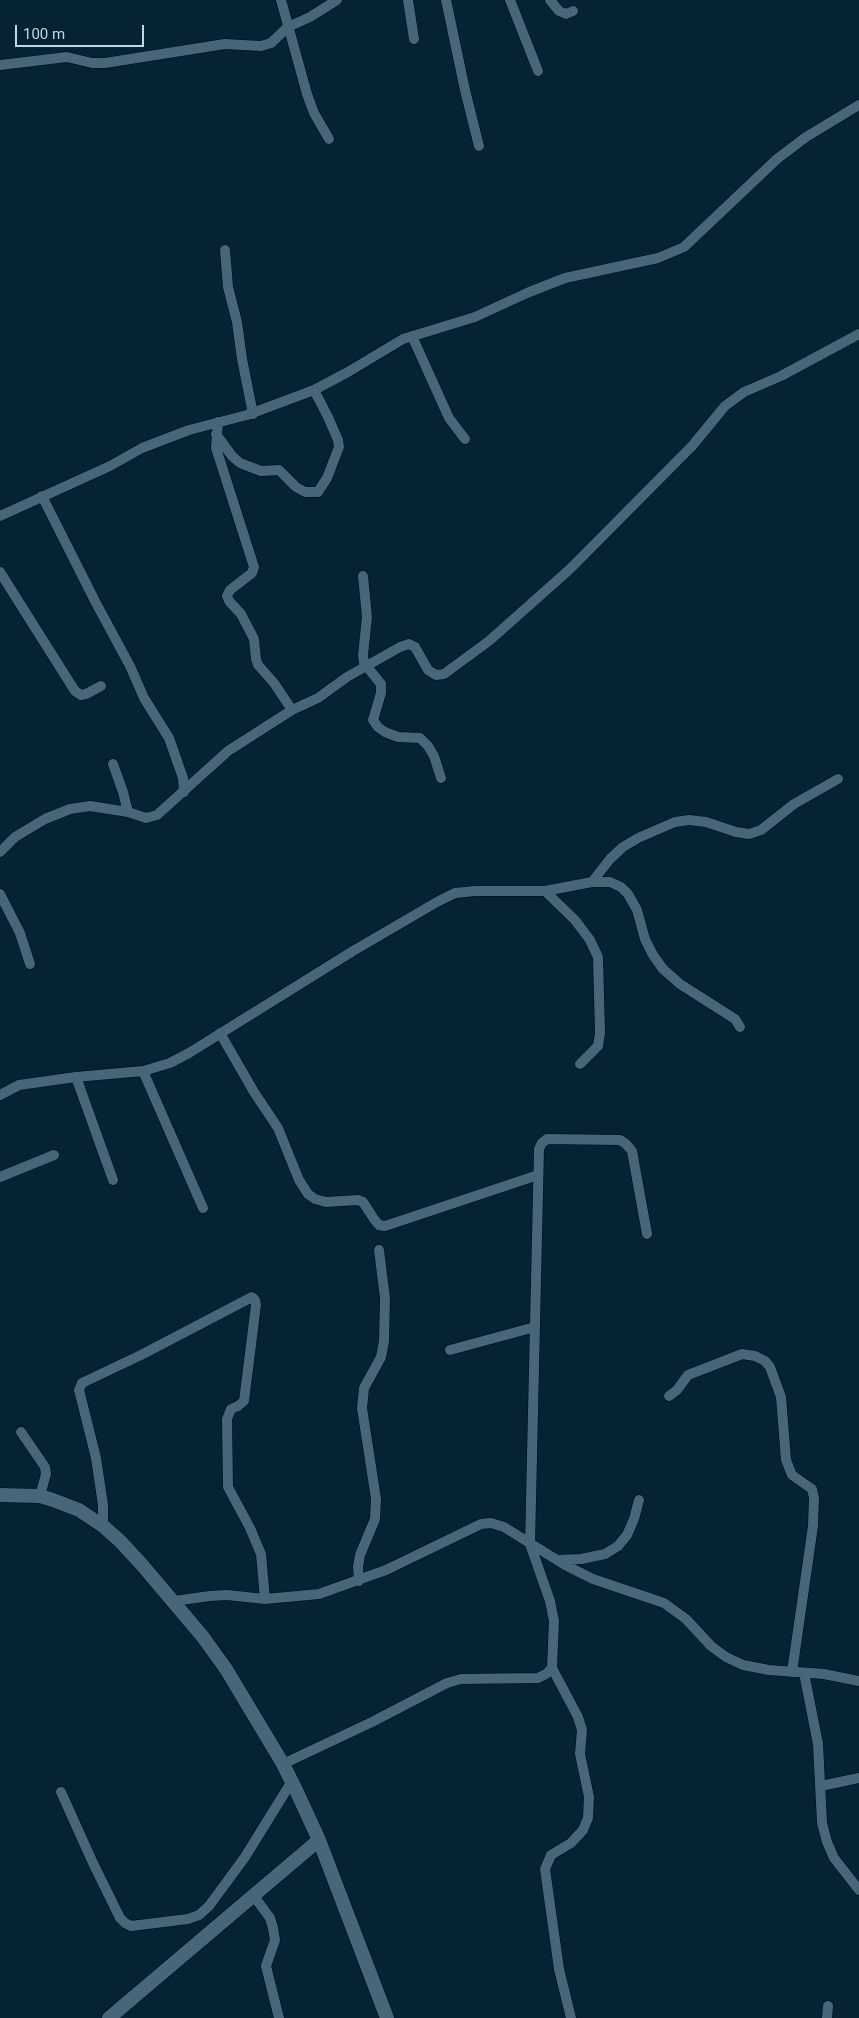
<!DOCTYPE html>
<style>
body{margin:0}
#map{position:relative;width:859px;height:2018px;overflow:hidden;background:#052333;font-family:Roboto,sans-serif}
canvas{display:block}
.scale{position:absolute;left:15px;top:25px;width:129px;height:22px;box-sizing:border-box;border:2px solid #c5d5e0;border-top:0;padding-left:6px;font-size:15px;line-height:18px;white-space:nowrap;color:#c5d5e0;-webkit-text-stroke:4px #052333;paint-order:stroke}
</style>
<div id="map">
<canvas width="859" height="2018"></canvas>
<div class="scale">100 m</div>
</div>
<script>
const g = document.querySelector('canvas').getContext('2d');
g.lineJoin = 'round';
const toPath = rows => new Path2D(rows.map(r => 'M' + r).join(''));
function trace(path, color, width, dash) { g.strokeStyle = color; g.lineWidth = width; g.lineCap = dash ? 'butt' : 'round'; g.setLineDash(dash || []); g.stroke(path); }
const street = toPath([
 [281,0,307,94,314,113,329,139],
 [408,0,414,39],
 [446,0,465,90,479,146],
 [510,0,538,71],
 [550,0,559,11,566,14,573,11],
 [0,65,67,57,92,63,105,63,225,44,261,46,271,43,288,27,310,17,337,0],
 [225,250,228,287,237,322,242,359,253,414],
 [412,336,449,418,465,439],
 [218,422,216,448,254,567,252,573,230,590,227,596,229,601,241,614,254,639,256,659,258,665,274,683,292,710],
 [216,434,232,456,240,463,261,471,279,470,296,487,305,492,318,492,327,478,339,447,338,440,328,417,314,390],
 [42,496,96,603,130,666,144,698,169,738,183,778,184,792],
 [0,516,110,466,142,448,189,430,247,415,314,390,348,372,403,339,475,317,527,293,565,278,658,258,684,247,777,159,806,137,859,105],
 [0,572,75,691,81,695,86,694,101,686],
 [363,576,367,617,363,655,364,663,381,684,381,693,373,720,378,727,385,732,398,737,420,738,428,746,434,756,441,778],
 [113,764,123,792,128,812],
 [0,852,15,837,45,819,70,809,90,806,128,812,146,818,157,815,228,751,292,710,318,698,347,677,400,647,409,644,415,647,428,670,436,675,444,674,489,641,570,569,692,446,725,406,744,392,781,376,859,334],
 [592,882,610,882,621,887,628,894,637,910,645,939,653,955,663,969,680,984,735,1019,740,1027],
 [545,891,575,920,590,940,598,957,600,1033,598,1046,580,1064],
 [0,894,20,933,30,964],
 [220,1033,254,1092,278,1128,299,1180,308,1194,315,1199,326,1202,358,1200,363,1202,374,1219,379,1225,385,1226,538,1175],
 [143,1071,203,1208],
 [76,1077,113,1180],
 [0,1095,19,1085,76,1077,143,1071,170,1063,189,1053,353,951,437,902,455,893,475,891,545,891,592,882,610,859,623,847,638,838,675,822,689,820,706,822,736,832,749,834,761,830,794,804,838,779],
 [0,1177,54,1155],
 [450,1350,535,1327],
 [669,1396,677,1390,688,1375,742,1354,755,1356,765,1361,770,1367,781,1397,786,1460,792,1475,812,1489,814,1498,813,1526,792,1672],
 [21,1432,45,1467,46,1474,40,1496],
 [103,1526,103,1505,96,1458,79,1390,82,1383,141,1355,252,1297,255,1300,256,1305,244,1401,238,1406,231,1409,227,1419,228,1487,250,1528,261,1554,265,1599],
 [557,1560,581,1559,605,1554,618,1546,627,1535,634,1519,639,1500],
 [359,1581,358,1567,360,1555,375,1519,376,1499,362,1408,364,1388,381,1357,384,1341,385,1298,379,1250],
 [174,1601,210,1596,227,1595,265,1599,319,1594,386,1570,481,1524,491,1523,504,1527,565,1565,593,1579,664,1603,686,1619,711,1646,726,1657,743,1665,769,1670,824,1674,859,1681],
 [552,1668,578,1717,582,1730,580,1754,589,1797,588,1818,583,1830,571,1843,551,1855,545,1869,559,1969,571,2018],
 [804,1673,818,1744,822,1823,827,1842,834,1858,859,1890],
 [283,1764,372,1722,447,1683,461,1679,538,1678,546,1674,552,1668,554,1621,550,1601,530,1544,539,1149,542,1143,547,1139,620,1140,626,1144,632,1151,647,1234],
 [821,1786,859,1778],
 [61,1792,93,1863,120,1918,125,1923,131,1926,188,1919,199,1915,209,1906,245,1857,292,1781],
 [254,1896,270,1918,273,1928,275,1940,266,1966,279,2018],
 [827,2018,828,2006]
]);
const secondary = toPath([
 [0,1495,40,1496,53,1500,79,1510,103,1526,120,1541,143,1566,203,1637,226,1669,283,1764,296,1790,319,1840,387,2018],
 [109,2018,319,1840]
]);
trace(street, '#000b17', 11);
trace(secondary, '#000b17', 15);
trace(street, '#486679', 10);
trace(secondary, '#486679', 14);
</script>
